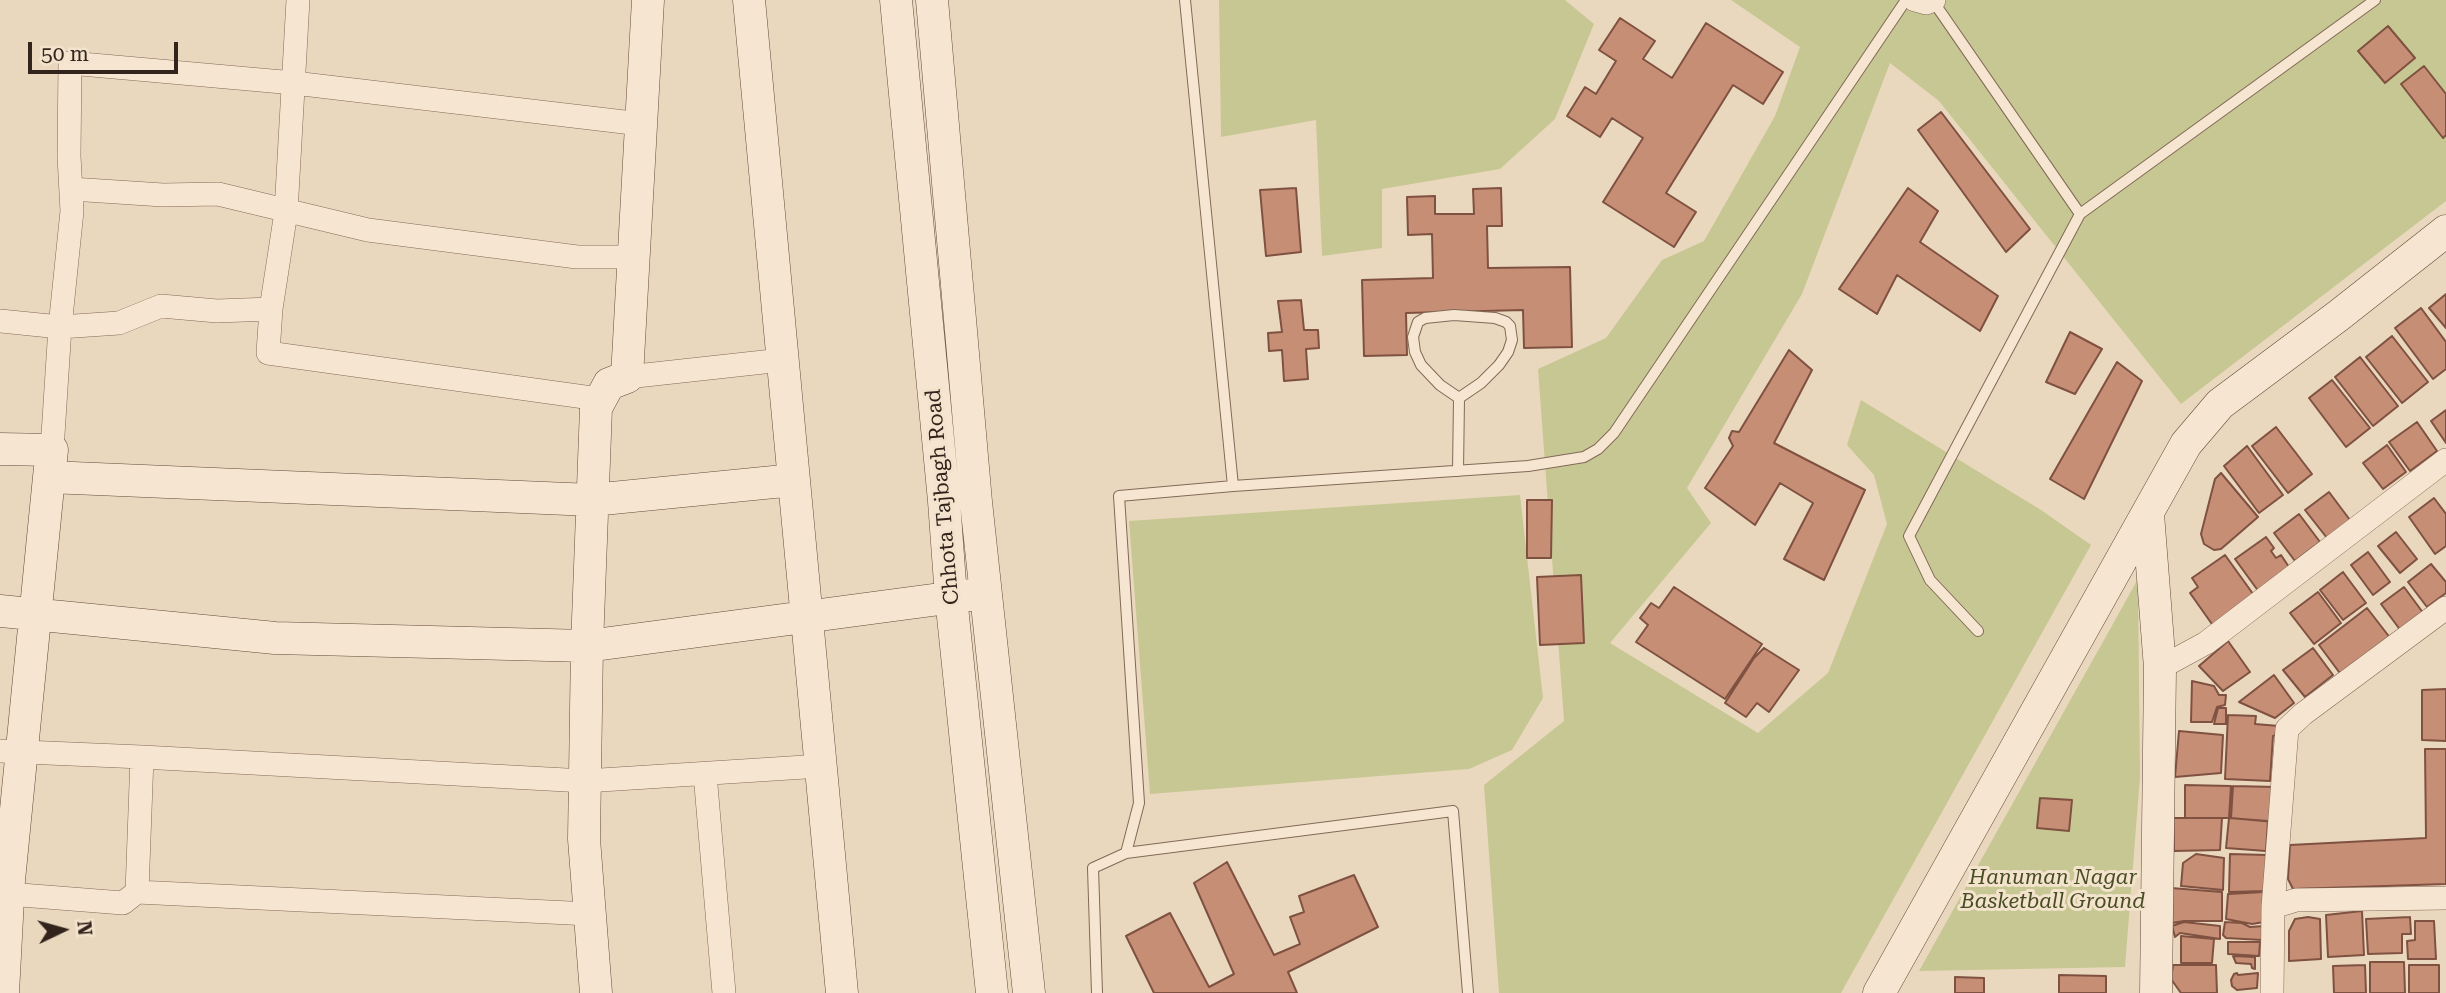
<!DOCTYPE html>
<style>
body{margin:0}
#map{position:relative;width:2446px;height:993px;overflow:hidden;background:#ead8be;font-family:"Roboto Serif",serif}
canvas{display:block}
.north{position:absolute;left:28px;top:895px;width:70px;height:70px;-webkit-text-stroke:5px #f3e3cd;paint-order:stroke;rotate:85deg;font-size:19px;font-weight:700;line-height:28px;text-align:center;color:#32241c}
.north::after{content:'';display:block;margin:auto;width:24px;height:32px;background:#32241c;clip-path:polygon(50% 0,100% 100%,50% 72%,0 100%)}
.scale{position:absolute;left:28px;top:42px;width:150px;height:32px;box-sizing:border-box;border:4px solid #32241c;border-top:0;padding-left:9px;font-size:21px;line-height:24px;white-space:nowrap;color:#32241c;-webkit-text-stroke:5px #f3e3cd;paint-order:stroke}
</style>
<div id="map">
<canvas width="2446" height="993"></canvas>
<div class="north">N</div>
<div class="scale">50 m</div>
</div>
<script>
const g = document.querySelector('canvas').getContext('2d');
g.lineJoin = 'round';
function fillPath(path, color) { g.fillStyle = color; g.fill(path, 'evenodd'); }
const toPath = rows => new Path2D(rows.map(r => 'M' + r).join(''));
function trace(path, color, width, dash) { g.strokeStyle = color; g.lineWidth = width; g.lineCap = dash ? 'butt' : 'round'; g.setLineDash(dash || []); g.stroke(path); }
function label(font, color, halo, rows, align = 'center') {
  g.font = font + ' "Roboto Serif",serif'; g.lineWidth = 6; g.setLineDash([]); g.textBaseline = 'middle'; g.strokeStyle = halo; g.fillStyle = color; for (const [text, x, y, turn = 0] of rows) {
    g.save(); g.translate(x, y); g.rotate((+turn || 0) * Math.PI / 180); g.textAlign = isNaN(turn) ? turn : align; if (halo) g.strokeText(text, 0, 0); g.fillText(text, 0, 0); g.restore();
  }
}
fillPath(toPath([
 [1219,0,1565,0,1594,24,1555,119,1500,169,1382,189,1382,248,1322,256,1316,120,1221,137],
 [1731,0,2446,0,2446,201,2181,404,1939,101,1890,63,1802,294,1687,488,1711,523,1610,643,1758,733,1828,673,1887,524,1874,475,1847,445,1861,400,2041,510,2091,545,1841,993,1499,993,1484,785,1564,721,1538,369,1606,338,1662,260,1704,241,1775,116,1800,47],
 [1520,495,1543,698,1512,750,1469,769,1150,794,1129,521],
 [2138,579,2140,777,2125,967,1919,971]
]), '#c7c793');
const building = toPath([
 [1620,18,1655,41,1643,59,1672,78,1706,23,1783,72,1763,104,1733,85,1666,193,1696,212,1674,247,1603,202,1643,138,1612,118,1600,137,1567,116,1585,87,1596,94,1616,61,1599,50,1620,18],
 [2388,26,2415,58,2385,83,2358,51,2388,26],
 [2424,66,2446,94,2446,135,2443,138,2401,84,2424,66],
 [1941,112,2030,229,2006,252,1918,130,1941,112],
 [1296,188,1301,252,1266,256,1260,190,1296,188],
 [1501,188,1502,226,1487,226,1488,268,1570,267,1572,347,1524,348,1523,310,1406,313,1407,355,1364,356,1362,280,1433,278,1432,234,1408,235,1407,197,1435,196,1435,214,1474,214,1473,189,1501,188],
 [1908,188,1938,211,1920,242,1998,296,1980,331,1897,275,1877,314,1839,289,1908,188],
 [2446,294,2446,328,2429,308,2446,294],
 [1301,300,1304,330,1318,330,1319,348,1306,349,1308,379,1284,381,1282,350,1269,351,1268,333,1282,332,1278,301,1301,300],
 [2421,308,2446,342,2446,369,2433,379,2395,328,2421,308],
 [2070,332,2102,349,2075,394,2046,382,2070,332],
 [2392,336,2428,382,2402,403,2366,357,2392,336],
 [1789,350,1812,370,1774,443,1865,490,1824,580,1784,559,1813,503,1780,483,1755,525,1705,488,1733,446,1729,438,1732,431,1739,432,1789,350],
 [2360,357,2398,406,2373,426,2335,377,2360,357],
 [2117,362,2142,381,2084,499,2050,479,2117,362],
 [2332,380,2370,428,2346,447,2309,398,2332,380],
 [2446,410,2446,443,2431,421,2446,410],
 [2417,422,2437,451,2410,471,2389,442,2417,422],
 [2276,427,2312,474,2288,493,2252,446,2276,427],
 [2387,445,2406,472,2383,489,2363,463,2387,445],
 [2247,446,2283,495,2259,513,2224,466,2247,446],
 [2221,473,2258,517,2221,549,2214,550,2204,544,2201,534,2215,479,2221,473],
 [2329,492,2350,520,2327,538,2305,510,2329,492],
 [2434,498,2446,514,2446,546,2435,554,2409,517,2434,498],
 [1527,500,1552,500,1551,558,1527,558,1527,500],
 [2299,514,2320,542,2295,561,2274,533,2299,514],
 [2396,532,2417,559,2400,573,2378,546,2396,532],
 [2266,537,2274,548,2271,551,2276,558,2281,555,2291,570,2259,592,2235,559,2266,537],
 [2368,552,2390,582,2373,595,2351,565,2368,552],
 [2225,555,2256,598,2214,627,2190,593,2198,587,2192,578,2225,555],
 [2431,564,2446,582,2446,593,2427,607,2408,582,2431,564],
 [2343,572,2366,603,2343,620,2320,590,2343,572],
 [1581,575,1584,643,1540,645,1537,577,1581,575],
 [1674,587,1762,644,1725,699,1636,642,1648,625,1640,618,1651,603,1659,608,1674,587],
 [2404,587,2424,614,2401,631,2381,604,2404,587],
 [2318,592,2341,623,2314,644,2290,613,2318,592],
 [2367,608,2391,639,2342,676,2319,645,2367,608],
 [2228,641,2250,672,2223,691,2199,666,2228,641],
 [1764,648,1799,670,1769,712,1757,703,1746,717,1725,703,1754,658,1764,648],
 [2313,648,2333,675,2305,697,2283,670,2313,648],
 [2274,675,2294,703,2275,718,2239,702,2274,675],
 [2192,681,2214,686,2219,695,2226,695,2225,705,2217,707,2212,722,2191,722,2192,681],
 [2446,689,2446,741,2422,740,2422,690,2446,689],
 [2218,708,2226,708,2226,724,2214,724,2218,708],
 [2228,715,2256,716,2255,724,2279,726,2279,734,2273,736,2270,781,2225,779,2228,715],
 [2179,731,2223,735,2221,773,2175,777,2179,731],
 [2425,749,2446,749,2446,884,2293,889,2288,879,2290,845,2426,838,2425,749],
 [2185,785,2231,786,2229,818,2185,818,2185,785],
 [2233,786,2276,787,2274,822,2231,818,2233,786],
 [2040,798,2072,800,2069,831,2037,828,2040,798],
 [2173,818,2222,818,2220,850,2174,851,2173,818],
 [2229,818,2268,821,2266,851,2226,848,2229,818],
 [2196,854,2224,858,2223,890,2181,886,2183,863,2196,854],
 [2230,854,2267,855,2265,891,2229,892,2230,854],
 [1227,862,1274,955,1300,944,1290,917,1304,912,1299,896,1354,875,1378,927,1288,972,1297,993,1154,993,1126,936,1170,913,1209,987,1234,974,1194,883,1227,862],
 [2171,888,2222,892,2222,921,2184,921,2172,923,2171,888],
 [2264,892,2264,922,2252,924,2226,919,2228,894,2264,892],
 [2362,911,2364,955,2328,957,2326,915,2362,911],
 [2308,917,2320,919,2321,959,2289,961,2289,931,2295,919,2308,917],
 [2410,917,2411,934,2402,934,2402,953,2368,954,2366,919,2410,917],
 [2415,921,2434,921,2436,959,2408,959,2407,941,2415,940,2415,921],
 [2184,922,2220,926,2220,939,2180,933,2175,937,2172,926,2184,922],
 [2225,922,2242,923,2250,927,2264,926,2262,940,2226,938,2223,935,2225,922],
 [2181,936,2214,939,2212,963,2181,963,2181,936],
 [2228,942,2260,942,2259,956,2228,954,2228,942],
 [2233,956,2255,957,2255,969,2252,968,2251,964,2236,963,2233,956],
 [2370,962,2404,962,2405,993,2370,993,2370,962],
 [2173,965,2216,965,2217,993,2181,993,2171,979,2173,965],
 [2365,965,2366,993,2334,993,2333,966,2365,965],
 [2409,965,2439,965,2439,993,2409,993,2409,965],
 [2237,973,2238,975,2258,973,2257,988,2237,990,2232,986,2231,980,2234,974,2237,973],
 [2059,975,2106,976,2106,993,2059,993,2059,975],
 [1955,977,1984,978,1984,993,1955,993,1955,977]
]);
fillPath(building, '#c78e76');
trace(building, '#7f5140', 2);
const lane = toPath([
 [1185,0,1233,486],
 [1933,1,2080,214],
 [1458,471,1459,398,1481,383,1499,365,1508,352,1512,340,1510,326,1506,322,1495,318,1454,315,1425,318,1418,322,1413,337,1415,352,1421,365,1440,385,1459,398],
 [1978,631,1930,580,1909,536,2080,214,2375,0],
 [1126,853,1139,803,1119,496,1233,486,1528,466,1584,457,1598,449,1614,433,1906,0],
 [1097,993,1093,868,1126,853,1453,811,1468,993]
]);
const street = toPath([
 [298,0,286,212,271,309,268,353,599,399],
 [1915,0,1926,3,1934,0],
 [71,189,163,195,218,194,368,230,577,257,633,257],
 [271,309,217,311,161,306,119,323,60,327,72,211,69,156,70,63,294,83,641,124],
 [0,321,60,327,52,450],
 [627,377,782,360],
 [2160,668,2206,643,2446,460],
 [0,751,142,757],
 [705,774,724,993],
 [8,894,123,903,137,892],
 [2273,907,2287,729,2303,714,2446,608],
 [590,914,137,892,142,757,585,781,821,766],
 [2272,993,2273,907,2296,900,2446,898]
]);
const secondary = toPath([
 [749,0,842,993],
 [896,0,944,501,951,597,992,993],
 [932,0,976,502,1029,993],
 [0,449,52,450,49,477,592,500,794,480],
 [2148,514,2160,668,2156,993],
 [0,611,275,638,587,646,970,595],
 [3,993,9,880,49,477],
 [596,993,584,839,587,646,596,408,609,384,627,377,648,0],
 [1879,993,2186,444,2220,404,2338,316,2446,231]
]);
trace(lane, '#826958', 12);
trace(street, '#826958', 24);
trace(secondary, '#634b3c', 33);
trace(lane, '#f6e6d1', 10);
trace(street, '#f6e6d1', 23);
trace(secondary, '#f6e6d1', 32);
label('21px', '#32241c', '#f3e3cd', [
 ["Chhota Tajbagh Road",943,497,-95]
]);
label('italic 21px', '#484d24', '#f3e3cd', [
 ["Hanuman Nagar",2053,878],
 ["Basketball Ground",2053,902]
]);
</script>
